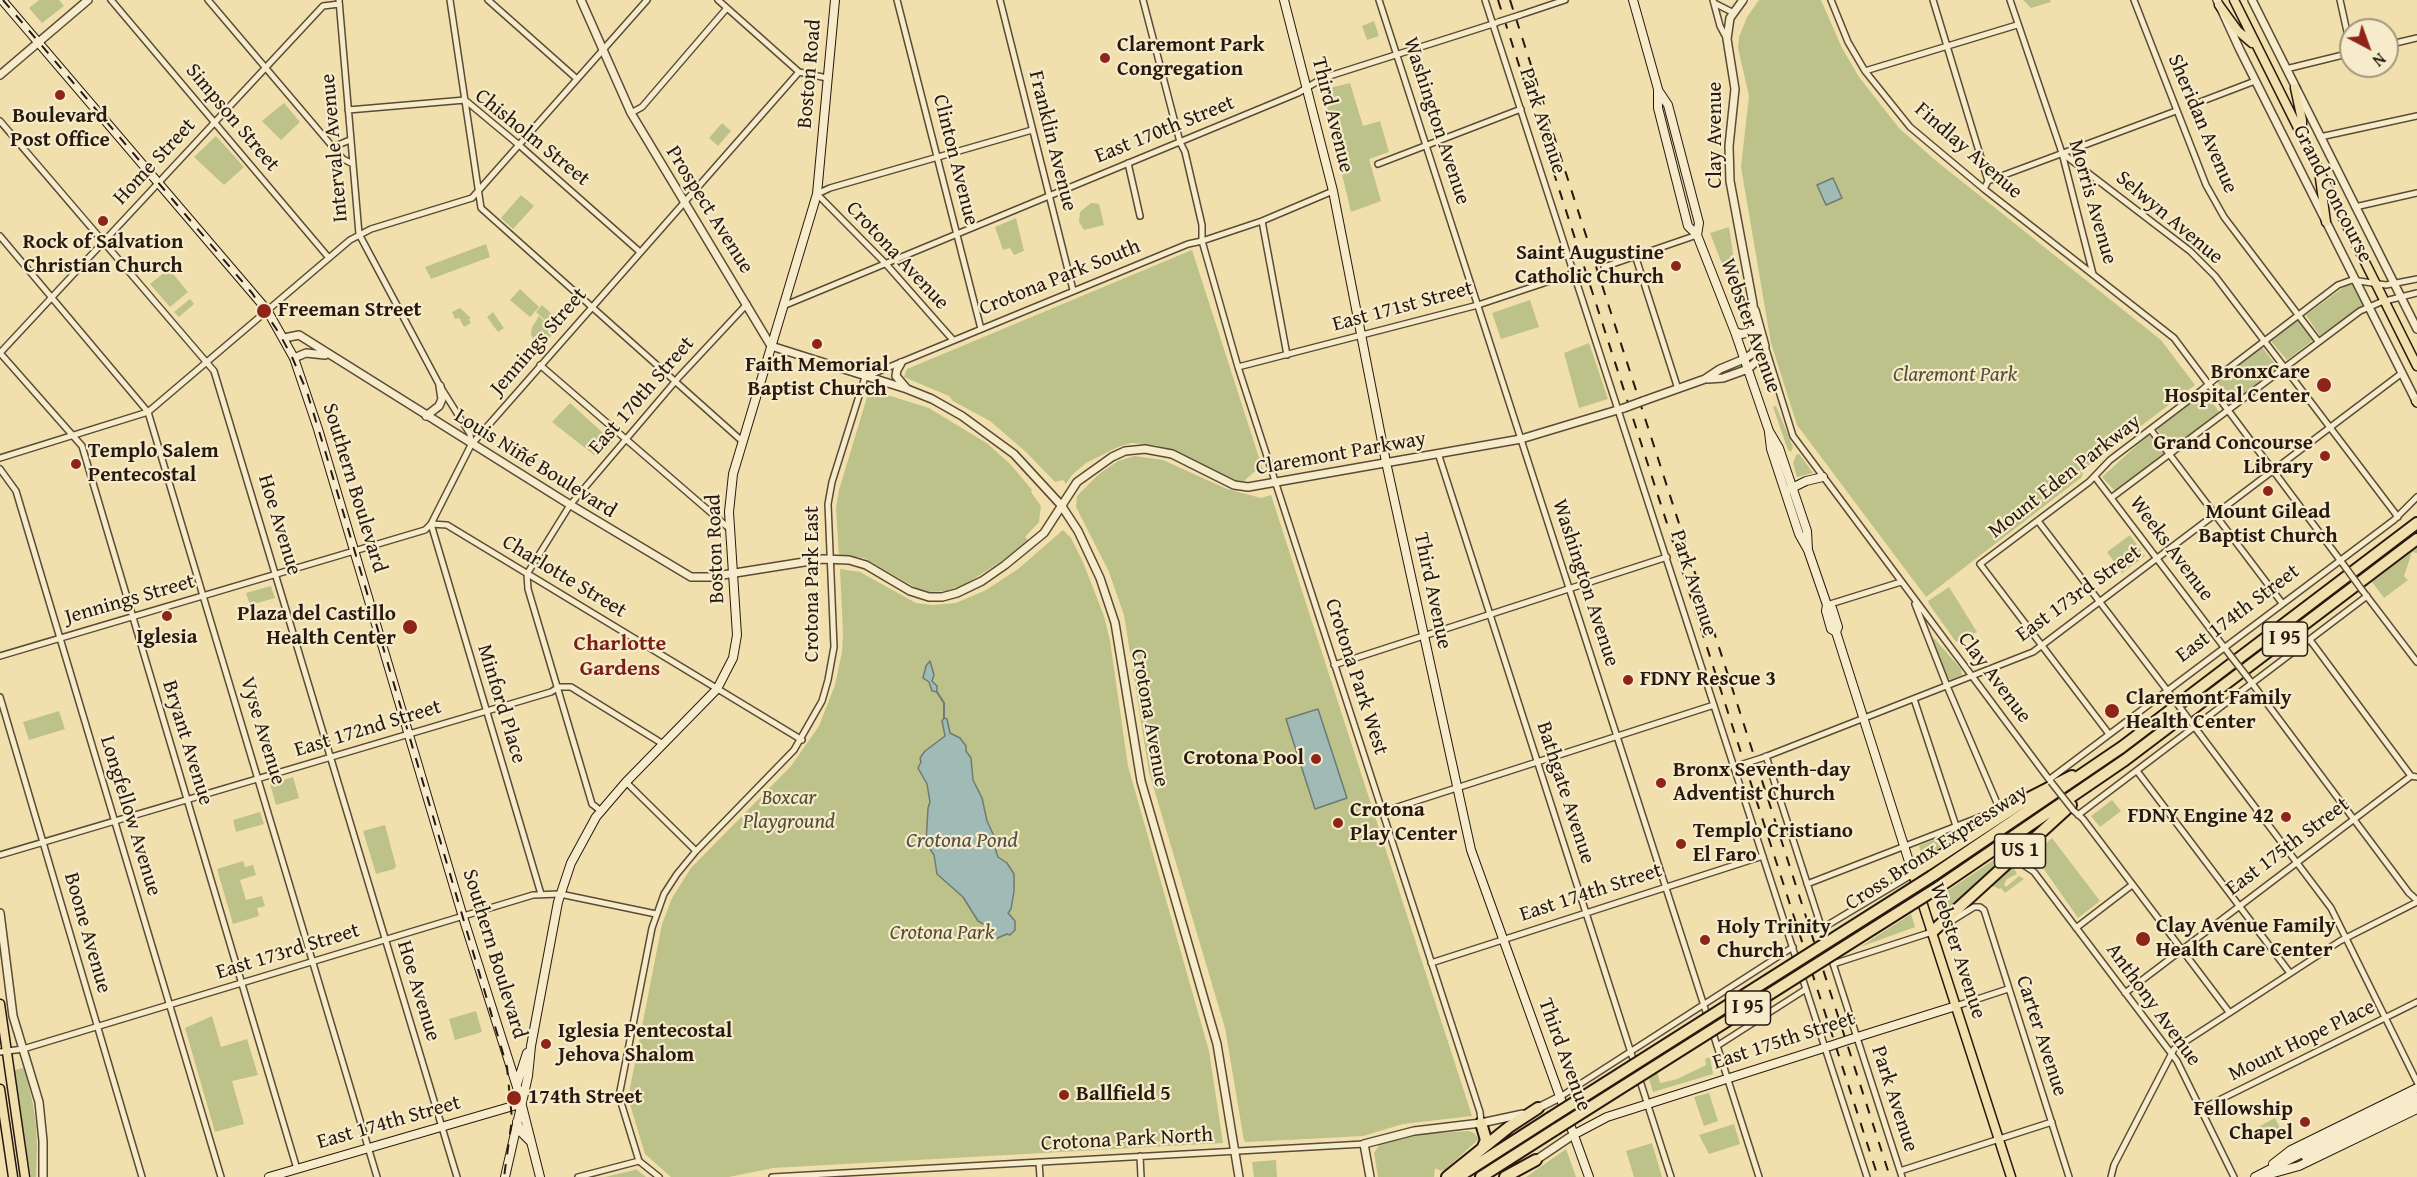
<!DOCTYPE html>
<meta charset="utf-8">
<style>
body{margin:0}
#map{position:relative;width:2417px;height:1177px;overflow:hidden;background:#f1e0ad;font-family:"Gentium Book Plus",serif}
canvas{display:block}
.north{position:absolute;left:2339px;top:18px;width:60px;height:60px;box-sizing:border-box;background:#f6ebca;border:2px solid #a3977f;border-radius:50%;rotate:139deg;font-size:16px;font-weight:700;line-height:24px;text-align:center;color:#27190f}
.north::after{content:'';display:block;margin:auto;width:21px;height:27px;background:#8f2418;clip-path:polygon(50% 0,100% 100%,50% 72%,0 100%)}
</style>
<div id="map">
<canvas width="2417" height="1177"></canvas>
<div class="north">N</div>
</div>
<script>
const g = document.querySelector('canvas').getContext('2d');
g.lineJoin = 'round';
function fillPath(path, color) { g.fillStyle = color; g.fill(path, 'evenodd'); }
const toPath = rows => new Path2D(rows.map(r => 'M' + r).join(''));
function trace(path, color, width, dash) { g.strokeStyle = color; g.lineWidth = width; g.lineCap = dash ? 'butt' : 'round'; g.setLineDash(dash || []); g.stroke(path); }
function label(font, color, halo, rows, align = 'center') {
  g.font = font + ' "Gentium Book Plus",serif'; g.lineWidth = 4.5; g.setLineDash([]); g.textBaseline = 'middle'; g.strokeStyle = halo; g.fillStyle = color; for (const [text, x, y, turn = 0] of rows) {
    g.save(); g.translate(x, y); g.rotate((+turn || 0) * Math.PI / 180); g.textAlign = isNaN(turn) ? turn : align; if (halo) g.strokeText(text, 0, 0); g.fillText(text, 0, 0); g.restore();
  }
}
fillPath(toPath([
 [39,0,59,0,64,6,42,23,29,8],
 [1759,0,1821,0,1842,48,1859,77,1899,128,1935,160,2161,340,2195,385,2083,470,2082,477,1926,597,1797,425,1771,343,1741,167,1749,96,1738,48,1739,37,1747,17],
 [2023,0,2050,0,2051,2,2031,8],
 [1374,21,1379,36,1367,40,1362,26],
 [1350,83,1363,126,1380,121,1389,152,1369,159,1381,201,1351,212,1322,90],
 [284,103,300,122,281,140,262,121],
 [722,123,731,131,718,146,709,138],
 [216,136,244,167,224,185,194,157],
 [521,195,534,206,513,229,501,218],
 [1091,203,1099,204,1104,225,1084,230,1079,222,1080,212],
 [1016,218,1024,251,1014,255,1010,248,1003,250,995,227],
 [1729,227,1737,279,1746,326,1710,233],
 [486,244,490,257,431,279,425,267],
 [1192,250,1263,470,1254,472,1244,481,1236,481,1173,450,1155,445,1131,443,1118,447,1086,463,1072,475,1066,484,1063,480,1055,482,1026,452,990,421,953,401,949,396,904,377,907,369],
 [169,269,188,292,170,307,150,284],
 [2348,284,2356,286,2365,304,2320,336,2306,315],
 [520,289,539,307,530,317,510,300],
 [190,299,194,304,179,317,174,312],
 [1530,300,1539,327,1501,339,1492,313],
 [542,305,563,324,557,331,536,312],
 [460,308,471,318,469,319,471,323,464,327,459,318,455,319,452,312],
 [493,312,504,328,498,332,487,317],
 [539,316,555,331,541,348,534,342,531,334,532,327],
 [2297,319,2313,340,2287,360,2270,340],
 [1589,343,1608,399,1579,408,1564,353],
 [2262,347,2278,368,2230,403,2217,381],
 [875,391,929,408,988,444,1011,465,1032,490,1031,492,1041,506,1039,522,1025,537,1028,540,1006,558,966,584,947,591,929,592,918,589,864,558,839,556,836,508,839,490,868,394],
 [2205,391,2219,412,2171,449,2156,428],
 [570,403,613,442,598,458,552,422],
 [1776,406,1793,447,1791,452,1788,450,1773,407],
 [2147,436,2150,436,2164,454,2115,491,2102,477],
 [1799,454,1800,455,1813,473,1797,477,1793,463,1796,455],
 [1135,456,1163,460,1227,489,1261,498,1271,495,1472,1116,1403,1124,1363,1136,1247,1142,1244,1141,1225,1028,1149,772,1124,615,1109,572,1076,507,1077,496,1099,474,1118,461],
 [1063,530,1071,538,1083,562,1104,616,1110,641,1128,766,1209,1051,1223,1143,773,1168,729,1177,671,1177,645,1154,628,1098,662,924,672,898,691,868,791,766,819,726,835,685,842,652,843,633,840,569,860,572,916,603,932,605,956,603,986,590,1018,569],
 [2130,535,2145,556,2122,573,2107,552],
 [2417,548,2417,553,2412,552,2404,576,2408,580,2384,598,2372,582],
 [271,586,275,598,250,605,246,593],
 [1949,587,1977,632,1956,642,1929,604,1928,601],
 [1933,637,1961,669,1962,675,1951,680,1946,677,1932,641],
 [59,711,65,729,29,740,23,722],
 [293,777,299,798,276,805,270,784],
 [2041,786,1924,862,1919,846,1994,815,2000,809,2002,801],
 [2112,800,2121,811,2100,827,2091,816],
 [260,812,264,824,236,832,233,820],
 [385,825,396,866,394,869,376,874,363,831],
 [2052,838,2100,901,2078,918,2034,855,2034,853],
 [2007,851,2010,855,1943,917,1937,898],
 [243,861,245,867,253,865,256,875,240,880,246,900,262,896,265,906,257,908,259,916,233,924,217,869],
 [2011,862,2017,874,2007,879,2004,884,2006,887,2019,876,2024,879,2005,893,2001,888,1999,889,1991,885],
 [1911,914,1915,927,1860,947],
 [476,1011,482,1032,455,1040,449,1019],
 [212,1016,221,1047,247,1039,258,1075,232,1081,244,1124,215,1132,185,1028],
 [1710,1057,1713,1074,1653,1092,1647,1072,1656,1067,1660,1083,1677,1079,1706,1065,1705,1059],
 [24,1068,33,1104,36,1126,37,1148,36,1177,31,1177,13,1070],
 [1709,1093,1718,1121,1704,1126,1694,1097],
 [2275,1118,2282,1132,2265,1141,2258,1127],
 [1734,1124,1740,1144,1709,1154,1699,1135],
 [1469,1131,1474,1133,1479,1139,1446,1169,1441,1171,1435,1168,1434,1177,1378,1177,1374,1153,1380,1144,1423,1134],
 [1652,1143,1662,1177,1634,1177,1626,1151],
 [1566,1149,1576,1177,1526,1177],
 [1276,1160,1277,1177,1254,1177,1252,1162],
 [636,1169,646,1177,605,1177,634,1170]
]), '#bcc289');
const water = toPath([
 [1833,178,1842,198,1826,205,1817,185,1833,178],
 [930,661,934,675,932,681,937,686,937,692,932,691,929,682,923,678,926,666,930,661],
 [1318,709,1347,798,1315,809,1286,719,1318,709],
 [944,718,947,719,950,733,960,738,966,746,966,751,971,758,973,780,982,798,987,821,994,836,996,851,998,857,1007,863,1014,874,1014,891,1011,909,1008,913,1015,921,1015,930,1010,935,1007,934,995,939,988,935,985,925,978,921,963,897,937,874,934,855,926,843,928,808,930,802,927,784,918,768,921,762,920,758,925,751,945,736,942,721,944,718]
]);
fillPath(water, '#a0bab6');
trace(water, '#707a73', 1.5);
trace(toPath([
 [937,692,944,703,944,718]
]), '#707a73', 2);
const minor = toPath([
 [111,0,329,258],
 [208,0,343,159,353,164],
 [339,0,359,234,440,386,470,434,471,443],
 [450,0,481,208,742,441],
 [488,0,577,79],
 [718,0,799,72,827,78],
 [897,0,981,329],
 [1000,0,1073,290],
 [1143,0,1180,142,1185,152,1202,225,1202,241,1238,367,1480,1112,1481,1123],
 [1379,0,1708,1018],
 [1485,0,1867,1177],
 [1713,0,1720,26,1727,39],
 [1831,0,1848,42,1865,71,1910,127,1984,189,2174,338,2346,568],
 [1933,0,1988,181],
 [2010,0,2062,153,2093,274],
 [2134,0,2206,185,2224,217,2318,341],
 [2340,0,2351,50],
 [1714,3,1734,13],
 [1520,15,1565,0],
 [2387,45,2417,38],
 [2286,69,2351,53],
 [1865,71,2017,25],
 [2200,102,2255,81],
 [348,110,465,100,519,145,640,252],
 [631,113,642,107,727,8],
 [0,121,214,371,457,1177],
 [2320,137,2417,116],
 [333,147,350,140],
 [2062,153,2190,251,2215,276,2398,517],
 [1128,163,1140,216],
 [1378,164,1521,109],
 [1984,189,1988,181,2176,111],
 [2355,207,2417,193],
 [1262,221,1287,355],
 [0,236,148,412,377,1177],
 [1635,255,1678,389],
 [1604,267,1697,235],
 [783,306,1298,93,1323,78,1496,23],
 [953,340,886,264,817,194,830,188,1032,130],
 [1765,346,1793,436,2051,782],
 [0,353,82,446,297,1169],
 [0,353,323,6,339,4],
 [540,365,731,530],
 [1238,367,1478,305,1574,273],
 [2151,430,2282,603],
 [1438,453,1671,1177],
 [0,458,148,412,350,240,371,229,472,198,647,0],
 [0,469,16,491,221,1177],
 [2095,477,2230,655],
 [2111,498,2360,311,2381,302,2417,293],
 [2038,521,2173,698],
 [2362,590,2417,662],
 [1827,605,1901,582],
 [2310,640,2411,776],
 [0,656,425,530,431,524,471,445,799,72],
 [1334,665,1667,557],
 [2248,678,2409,893,2417,900],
 [0,697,142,1177],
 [1914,699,1956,826],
 [2190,721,2331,908,2417,1082],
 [2109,734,1980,564,2089,482,2110,460,2202,390,2216,378,2338,285,2352,280,2386,285,2417,279],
 [1766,756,1902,1177],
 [1762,758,2033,652,2402,373],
 [2137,771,2290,973],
 [2050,779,2394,520,2417,497],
 [626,782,696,851],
 [2073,810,2083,819,2229,1012],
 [601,811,592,804,528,589,527,574,570,505,679,377,747,304],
 [1382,812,1714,705],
 [2078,815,2367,596],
 [0,855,551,692,559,687,571,687,663,744],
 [2025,866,2034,872,2177,1061,2234,1177],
 [1807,884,1993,812,1997,808,1997,803,1947,686,1915,604],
 [541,894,431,524,447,525,802,740],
 [1948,923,1974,907,1980,907,1984,910,2069,1177],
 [2076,928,2132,885],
 [1821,929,1913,874],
 [1431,963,1763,856],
 [1833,964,1932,932],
 [2125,993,2411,776,2417,777],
 [1956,1006,2008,989],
 [1712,1030,1759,1177],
 [1717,1046,1806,989],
 [0,1052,23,1049,533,895,560,894,656,914],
 [1560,1097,1793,947],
 [2201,1109,2417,1002],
 [1140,1156,1141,1177],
 [1039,1162,1040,1177],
 [1900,1171,2052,1122],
 [578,1177,639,1161],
 [659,1177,639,1161,619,1096,652,928,664,894,677,874,696,851,794,750,822,701,828,680,834,647,828,504,832,482,865,377,1188,244,1202,241,1262,221,1333,191],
 [772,1177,1364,1144],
 [2111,1177,2114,1165,2174,1049,2340,941,2417,902]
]);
const tertiary = toPath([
 [581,0,631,113,771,346,907,389,932,399,962,416,1014,454,1061,505,1078,531,1100,578,1115,623,1141,781,1217,1044,1239,1177],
 [2217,0,2240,50,2417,403],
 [2252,0,2417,329],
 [0,75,88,0],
 [284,338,299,335,564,501,691,577,710,577,823,559,849,560,866,565,910,591,929,597,942,597,957,593,982,581,1005,565,1044,533,1077,482,1112,457,1125,451,1145,449,1172,454,1234,485,1248,487,1521,439,1624,408],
 [294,358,306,353,325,355],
 [901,363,897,370,896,376,907,389],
 [1708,379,1723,378,1748,369,1762,356,1765,346,1755,310],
 [1643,401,1705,379,1720,369,1744,359,1752,354,1757,346,1753,304,1730,181,1729,146,1735,89,1727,39,1730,18,1743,0],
 [426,416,439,406,442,399,440,386],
 [0,913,13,1016,39,1102,43,1141,43,1177],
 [1536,1109,1560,1097],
 [1533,1162,1573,1135],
 [1370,1177,1364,1144,1414,1131,1481,1123,1523,1114]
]);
const secondary = toPath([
 [2,0,267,310,294,358,318,429,463,917,518,1090,540,1177],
 [1284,0,1333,191,1386,462,1471,850,1589,1177],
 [1633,0,1658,89,1658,108,1688,226,1697,235,1735,332,1769,431,1779,448,1807,531,1808,550],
 [1658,90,1668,105,1699,223,1697,235],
 [1735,332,1741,334,1751,332,1754,324],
 [1769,432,1771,449,1799,534,1808,550,1827,605,1826,611,1831,629,1836,632,1913,874],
 [1790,489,1806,481,1823,477],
 [1827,605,1832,608,1838,627,1836,632],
 [1851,1039,1956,1006],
 [517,1084,527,1053],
 [517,1122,521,1132,531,1142],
 [1573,1135,1607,1117,1830,1046],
 [2305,1156,2417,1102],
 [2273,1164,2291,1150,2417,1088],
 [2266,1175,2299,1166,2417,1109],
 [269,1177,520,1104],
 [505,1177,528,1076,531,1046,558,902,571,863,596,817,626,782,717,689,733,658,737,635,729,512,733,474,817,194,835,0],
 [2255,1177,2414,1096]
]);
const primary = toPath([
 [2234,0,2417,366],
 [2219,5,2238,31,2252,43],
 [2295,88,2302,120,2302,136],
 [2320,178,2326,222],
 [2416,401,2417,402],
 [1913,874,2011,1177],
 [0,1004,25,1177],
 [0,1089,13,1177]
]);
const motorway = toPath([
 [1913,874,2029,798,2072,776],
 [1932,876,2122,747,2417,523],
 [1939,887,2125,760,2417,539],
 [1932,932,2071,805],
 [1481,1123,1486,1140,1482,1149],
 [1447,1177,1509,1127,1538,1108],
 [1458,1177,1550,1118],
 [1481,1177,1556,1129],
 [1505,1177,1536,1160]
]);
trace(minor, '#5a4b36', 8);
trace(tertiary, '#5a4b36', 10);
trace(secondary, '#27190f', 10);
trace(primary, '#27190f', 11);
trace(motorway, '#27190f', 14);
trace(minor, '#f6ebca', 5);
trace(tertiary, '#f6ebca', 7);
trace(secondary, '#f6ebca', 8);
trace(primary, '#f1e0ad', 8);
trace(motorway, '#f1e0ad', 10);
trace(toPath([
 [3,0,252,293,279,333,292,357,307,392,326,454,507,1067,512,1119,504,1177],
 [1498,0,1878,1177],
 [1510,0,1890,1177]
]), '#27190f', 2, [10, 10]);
const minorBridge = toPath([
 [1498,22,1520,15],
 [2346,568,2362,590],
 [2230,655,2248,678],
 [2173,698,2190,721],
 [1740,765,1762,758],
 [2051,782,2073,810]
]);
const tertiaryBridge = toPath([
 [1624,408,1643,401]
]);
const secondaryBridge = toPath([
 [1830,1046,1851,1039]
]);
const motorwayBridge = toPath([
 [1550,1118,1932,876],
 [1556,1129,1939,887]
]);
trace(minorBridge, '#5a4b36', 8, []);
trace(tertiaryBridge, '#5a4b36', 10, []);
trace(secondaryBridge, '#27190f', 10, []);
trace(motorwayBridge, '#27190f', 14, []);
trace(minorBridge, '#f6ebca', 5);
trace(tertiaryBridge, '#f6ebca', 7);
trace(secondaryBridge, '#f6ebca', 8);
trace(motorwayBridge, '#f1e0ad', 10);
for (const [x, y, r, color] of [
 [1105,58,6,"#8f2418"],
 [60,95,6,"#8f2418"],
 [103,221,6,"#8f2418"],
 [1676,266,6,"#8f2418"],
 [264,311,8,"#8f2418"],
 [817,344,6,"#8f2418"],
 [2324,385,8,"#8f2418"],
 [2325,456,6,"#8f2418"],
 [76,464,6,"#8f2418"],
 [2268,491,6,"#8f2418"],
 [167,616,6,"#8f2418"],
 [410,627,8,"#8f2418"],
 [1628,680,6,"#8f2418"],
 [2112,711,8,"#8f2418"],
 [1316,759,6,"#8f2418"],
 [1661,783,6,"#8f2418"],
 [2286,817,6,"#8f2418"],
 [1338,823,6,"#8f2418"],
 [1681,844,6,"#8f2418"],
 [2143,939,8,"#8f2418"],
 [1705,940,6,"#8f2418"],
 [546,1044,6,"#8f2418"],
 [1064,1095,6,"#8f2418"],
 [514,1098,8,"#8f2418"],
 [2305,1122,6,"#8f2418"]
]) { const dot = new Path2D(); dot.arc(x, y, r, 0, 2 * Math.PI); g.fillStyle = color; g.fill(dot); trace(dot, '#f6ebca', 2); }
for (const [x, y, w] of [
 [2285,639,45],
 [2020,851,51],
 [1748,1008,45]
]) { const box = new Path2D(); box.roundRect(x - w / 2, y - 17, w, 34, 4.5); g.fillStyle = '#f6ebca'; g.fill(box); trace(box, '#27190f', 1.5); }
label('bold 20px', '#27190f', null, [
 ["I 95",2285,639],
 ["US 1",2020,851],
 ["I 95",1748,1008]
]);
label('bold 21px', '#27190f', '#f6ebca', [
 ["Claremont Park",1117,46],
 ["Congregation",1117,70],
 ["Boulevard",60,117,"center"],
 ["Post Office",60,141,"center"],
 ["Rock of Salvation",103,243,"center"],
 ["Christian Church",103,267,"center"],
 ["Saint Augustine",1664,254,"right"],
 ["Catholic Church",1664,278,"right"],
 ["Freeman Street",278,311],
 ["Faith Memorial",817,366,"center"],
 ["Baptist Church",817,390,"center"],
 ["BronxCare",2310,373,"right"],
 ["Hospital Center",2310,397,"right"],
 ["Grand Concourse",2313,444,"right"],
 ["Library",2313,468,"right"],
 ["Templo Salem",88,452],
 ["Pentecostal",88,476],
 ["Mount Gilead",2268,513,"center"],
 ["Baptist Church",2268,537,"center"],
 ["Plaza del Castillo",396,615,"right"],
 ["Health Center",396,639,"right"],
 ["Iglesia",167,638,"center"],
 ["FDNY Rescue 3",1640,680],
 ["Claremont Family",2126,699],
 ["Health Center",2126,723],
 ["Crotona Pool",1304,759,"right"],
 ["Bronx Seventh-day",1673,771],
 ["Adventist Church",1673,795],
 ["Crotona",1350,811],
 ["Play Center",1350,835],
 ["FDNY Engine 42",2274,817,"right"],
 ["Templo Cristiano",1693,832],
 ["El Faro",1693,856],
 ["Clay Avenue Family",2156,927],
 ["Health Care Center",2156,951],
 ["Holy Trinity",1717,928],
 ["Church",1717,952],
 ["Iglesia Pentecostal",558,1032],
 ["Jehova Shalom",558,1056],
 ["Ballfield 5",1076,1095],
 ["174th Street",528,1098],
 ["Fellowship",2293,1110,"right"],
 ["Chapel",2293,1134,"right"]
], 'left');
label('21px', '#27190f', '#f6ebca', [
 ["Boston Road",810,74,-85],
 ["Third Avenue",1332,115,76],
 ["Simpson Street",232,118,50],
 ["Washington Avenue",1436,121,72],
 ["Park Avenue",1542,121,72],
 ["Sheridan Avenue",2202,124,67],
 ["East 170th Street",1165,130,-22],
 ["Clay Avenue",1716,135,-90],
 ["Chisholm Street",532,138,39],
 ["Franklin Avenue",1052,141,76],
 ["Intervale Avenue",335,148,-95],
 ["Findlay Avenue",1968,151,41],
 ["Clinton Avenue",955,160,76],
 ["Home Street",155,162,-47],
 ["Grand Concourse",2332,194,63],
 ["Morris Avenue",2092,202,74],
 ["Prospect Avenue",709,210,58],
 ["Selwyn Avenue",2169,218,40],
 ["Crotona Avenue",897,256,47],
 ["Crotona Park South",1060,278,-22],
 ["East 171st Street",1403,307,-15],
 ["Webster Avenue",1750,326,70],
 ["Jennings Street",539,342,-49],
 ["East 170th Street",642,396,-49],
 ["Claremont Parkway",1341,454,-10],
 ["Louis Niñé Boulevard",535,464,32],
 ["Mount Eden Parkway",2065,477,-38],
 ["Southern Boulevard",354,488,73],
 ["Hoe Avenue",279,525,73],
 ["Boston Road",716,549,-92],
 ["Weeks Avenue",2171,549,53],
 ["Charlotte Street",564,577,31],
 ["Washington Avenue",1585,583,72],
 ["Park Avenue",1693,583,72],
 ["Crotona Park East",813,584,-90],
 ["Third Avenue",1432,591,78],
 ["East 173rd Street",2079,594,-36],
 ["Jennings Street",130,600,-16],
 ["East 174th Street",2238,614,-37],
 ["Crotona Park West",1356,677,72],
 ["Clay Avenue",1994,678,53],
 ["Minford Place",501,704,73],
 ["Crotona Avenue",1149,718,80],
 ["East 172nd Street",368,729,-17],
 ["Vyse Avenue",262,731,73],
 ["Bryant Avenue",187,743,73],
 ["Bathgate Avenue",1565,793,72],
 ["Longfellow Avenue",130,816,73],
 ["East 175th Street",2288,847,-37],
 ["Cross Bronx Expressway",1937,848,-33],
 ["East 174th Street",1591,893,-18],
 ["Boone Avenue",87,933,74],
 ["Webster Avenue",1957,951,72],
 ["East 173rd Street",288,952,-17],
 ["Southern Boulevard",494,954,73],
 ["Hoe Avenue",418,991,73],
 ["Anthony Avenue",2153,1005,54],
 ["Carter Avenue",2041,1036,72],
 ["East 175th Street",1784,1041,-18],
 ["Mount Hope Place",2302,1041,-26],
 ["Third Avenue",1564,1055,70],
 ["Park Avenue",1894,1099,72],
 ["East 174th Street",389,1123,-16],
 ["Crotona Park North",1127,1140,-3]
]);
label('italic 21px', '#544c34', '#f6ebca', [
 ["Claremont Park",1955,376],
 ["Boxcar",789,799],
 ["Playground",789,823],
 ["Crotona Park",942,934]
]);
label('bold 22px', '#7a1f14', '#f6ebca', [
 ["Charlotte",620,644],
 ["Gardens",620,669]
]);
label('italic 22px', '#515149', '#f6ebca', [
 ["Crotona Pond",962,841]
]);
</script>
